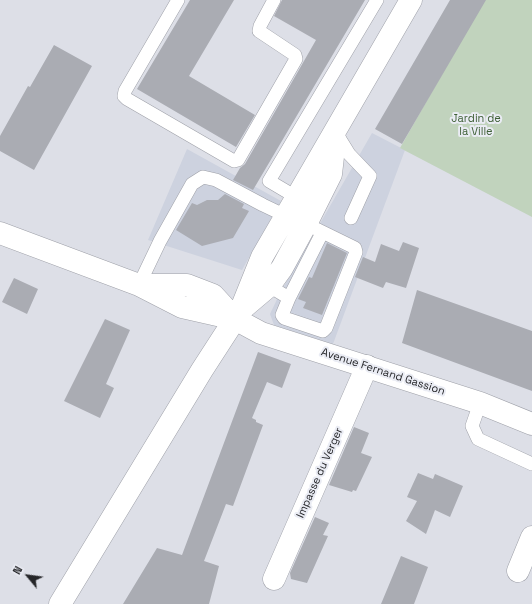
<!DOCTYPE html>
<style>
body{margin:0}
#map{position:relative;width:532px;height:604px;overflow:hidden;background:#dddfe7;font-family:"Space Grotesk",sans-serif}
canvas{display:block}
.north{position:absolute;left:8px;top:556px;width:40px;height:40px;-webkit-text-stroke:3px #eaecf4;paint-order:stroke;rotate:299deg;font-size:11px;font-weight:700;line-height:16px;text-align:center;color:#252629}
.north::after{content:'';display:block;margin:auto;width:14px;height:18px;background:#252629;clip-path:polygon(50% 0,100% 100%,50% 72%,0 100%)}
</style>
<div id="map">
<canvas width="532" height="604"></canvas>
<div class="north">N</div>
</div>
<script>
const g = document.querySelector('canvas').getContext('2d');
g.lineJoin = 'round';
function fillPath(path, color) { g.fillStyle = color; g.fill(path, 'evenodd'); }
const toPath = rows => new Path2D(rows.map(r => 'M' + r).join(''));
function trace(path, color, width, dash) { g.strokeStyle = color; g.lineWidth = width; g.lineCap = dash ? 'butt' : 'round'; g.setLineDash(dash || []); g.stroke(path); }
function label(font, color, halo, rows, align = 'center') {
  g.font = font + ' "Space Grotesk",sans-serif'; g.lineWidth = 4; g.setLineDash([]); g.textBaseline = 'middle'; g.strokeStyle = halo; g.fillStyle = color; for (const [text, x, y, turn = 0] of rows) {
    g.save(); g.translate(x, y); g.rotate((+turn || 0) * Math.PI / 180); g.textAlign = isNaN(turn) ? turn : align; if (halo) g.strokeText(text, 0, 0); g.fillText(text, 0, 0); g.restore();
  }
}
fillPath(toPath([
 [372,133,405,150,333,344,274,325,270,314,280,293],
 [187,149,281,201,242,270,148,240]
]), '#cdd2df');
fillPath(toPath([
 [484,0,532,0,532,217,400,148]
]), '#c1d3bd');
fillPath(toPath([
 [190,0,234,0,189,76,255,115,236,147,137,89],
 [282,0,365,0,253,190,233,180,240,168,245,164,316,40,274,16],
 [450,0,486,0,402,144,375,129],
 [54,45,92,66,34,170,0,151,0,136,28,86,30,87],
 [225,194,244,204,242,208,249,211,233,238,202,246,176,230,192,203,197,205,207,200,218,200],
 [403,242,419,248,406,288,386,282,383,288,355,277,363,257,375,262,381,244,399,251],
 [327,243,347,253,322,315,303,308,306,302,298,299,309,277,312,278],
 [14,278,38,289,27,314,2,302],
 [417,290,532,331,532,391,402,343],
 [105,319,130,330,106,384,114,388,100,418,64,401],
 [258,352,291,364,282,388,267,382,252,418,256,420,256,422,263,425,233,506,226,504,204,561,219,566,209,604,123,604,157,548,182,555],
 [354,427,369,433,361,453,372,457,356,491,353,490,352,492,329,485],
 [418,473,433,479,435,474,463,486,450,517,435,510,426,534,406,521,417,501,407,497],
 [315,517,329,523,323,535,328,536,307,583,291,579,290,573],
 [401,556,428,567,414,604,381,604]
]), '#aaacb3');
const service = toPath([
 [178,0,125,91,124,96,127,99,234,161,238,160,296,59,295,55,259,31,260,26,274,0],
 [336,133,349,154,370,176,351,218],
 [296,197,269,181,377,0],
 [139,285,160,241,192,184,203,177,216,180,263,205,286,216],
 [269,286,289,298,282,315,284,318,323,331,326,328,356,252,355,248,306,224],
 [289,298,322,233],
 [480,403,472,426,478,439,532,464]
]);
const minor = toPath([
 [518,571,532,537],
 [274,579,367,366],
 [60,604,202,370,235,319]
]);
const tertiary = toPath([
 [0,233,139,285,182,307,235,319,261,333,480,403,532,424],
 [140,285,187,285,213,295,235,319],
 [243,308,269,286,282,268,306,224,331,174,335,139],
 [235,319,241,309,262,257,411,0]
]);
trace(service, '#9ea0a8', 14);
trace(minor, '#9ea0a8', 23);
trace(tertiary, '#9ea0a8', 23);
trace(service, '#fff', 13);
trace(minor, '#fff', 22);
trace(tertiary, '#fff', 22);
label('11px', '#3e5f36', '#eaecf4', [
 ["Jardin de",476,119],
 ["la Ville",476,132]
]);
label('11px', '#252629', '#eaecf4', [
 ["Avenue Fernand Gassion",383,372,18],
 ["Impasse du Verger",320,473,-66]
]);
</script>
